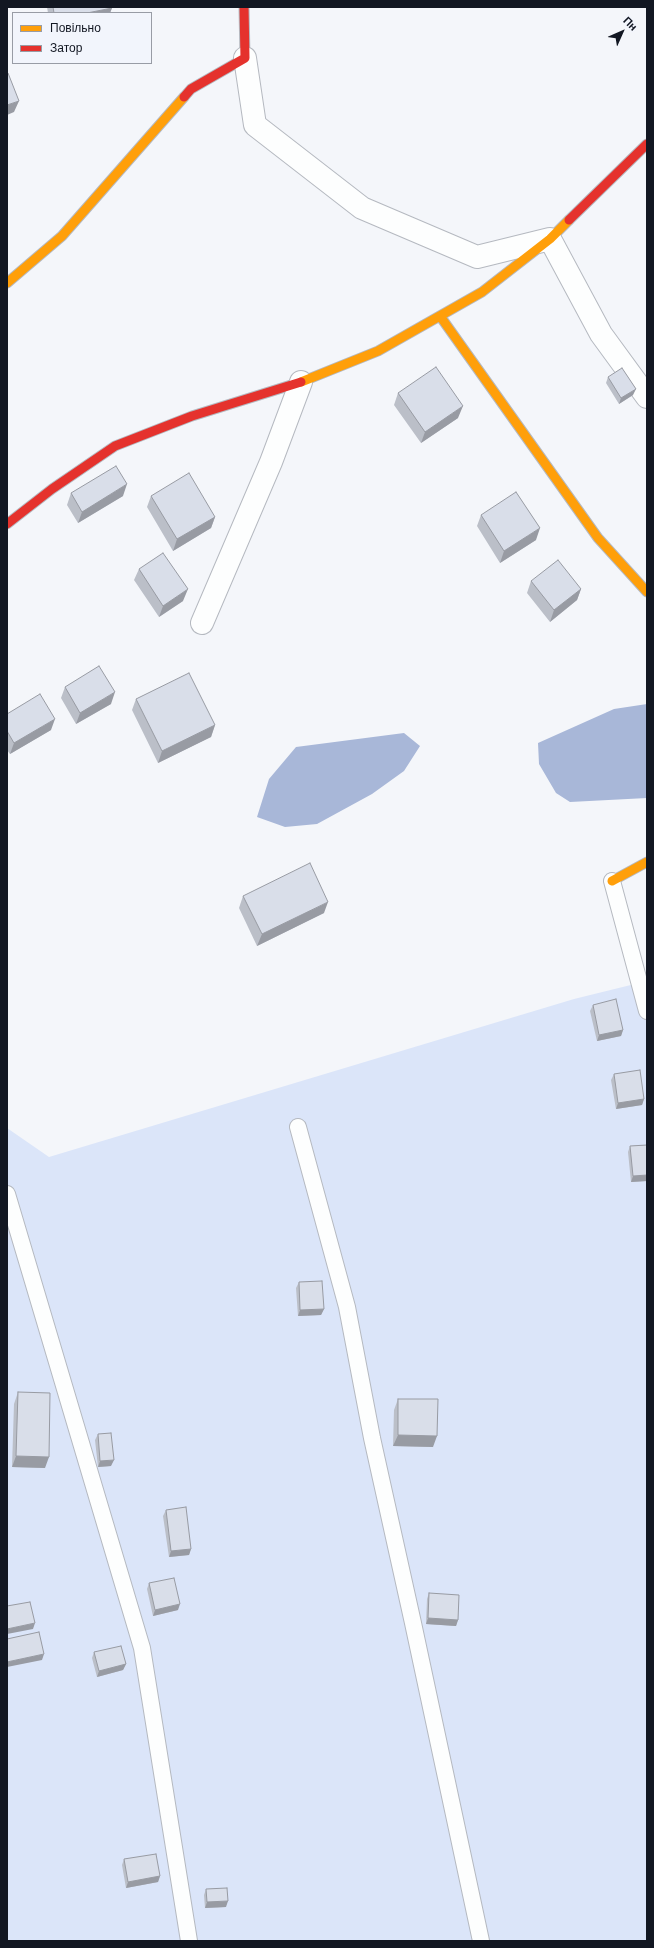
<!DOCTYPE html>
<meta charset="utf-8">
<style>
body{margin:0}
#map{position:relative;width:654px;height:1948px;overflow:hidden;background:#f4f6fa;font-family:Helvetica,sans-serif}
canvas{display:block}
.frame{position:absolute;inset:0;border:8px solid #121722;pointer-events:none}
.legend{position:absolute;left:12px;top:12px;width:140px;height:52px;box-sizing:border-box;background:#f2f5fc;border:1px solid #989ca5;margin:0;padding:5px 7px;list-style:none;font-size:12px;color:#121722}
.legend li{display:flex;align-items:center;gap:8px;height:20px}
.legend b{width:20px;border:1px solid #989ca5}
.north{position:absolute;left:602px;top:12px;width:40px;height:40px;-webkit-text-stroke:3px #f2f5fc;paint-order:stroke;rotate:45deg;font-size:11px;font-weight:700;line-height:16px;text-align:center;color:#121722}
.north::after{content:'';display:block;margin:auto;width:14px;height:18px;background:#121722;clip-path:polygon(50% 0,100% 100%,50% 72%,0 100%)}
</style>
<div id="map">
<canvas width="654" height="1948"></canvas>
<div class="frame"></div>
<ul class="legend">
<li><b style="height:5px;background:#ff9f0a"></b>Повільно</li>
<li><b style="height:5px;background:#e5322d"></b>Затор</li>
</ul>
<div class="north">Пн</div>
</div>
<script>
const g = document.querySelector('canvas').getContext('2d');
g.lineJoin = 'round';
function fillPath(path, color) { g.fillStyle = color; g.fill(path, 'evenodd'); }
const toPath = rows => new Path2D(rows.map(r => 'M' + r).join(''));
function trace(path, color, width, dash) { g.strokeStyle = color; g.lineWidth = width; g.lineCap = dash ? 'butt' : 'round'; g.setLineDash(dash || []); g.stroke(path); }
fillPath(toPath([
 [647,981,647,1941,7,1941,7,1128,49,1157,574,999]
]), '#dbe5f9');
fillPath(toPath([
 [647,704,647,798,570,802,556,793,539,764,538,743,614,709],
 [404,733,420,746,404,771,372,794,317,824,285,827,257,817,269,779,296,747]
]), '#a8b7d8');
const lane = toPath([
 [612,881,647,1011],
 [298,1127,347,1307,372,1438,413,1623,481,1941],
 [7,1194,142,1648,189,1941]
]);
const street = toPath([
 [245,58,255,125,362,208,477,257,550,239,601,334,647,397],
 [202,623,271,462,301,382]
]);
const slow = toPath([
 [7,283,62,236,184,97],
 [440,316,598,538,647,592],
 [301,382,378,351,482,292,550,239,569,220],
 [612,881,647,862]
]);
const jam = toPath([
 [184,97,191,89,245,58,244,7],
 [569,220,647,144],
 [7,524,52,489,115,446,192,416,301,382]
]);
trace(lane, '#b5b9c0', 18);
trace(street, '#b5b9c0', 24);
trace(slow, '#b5b9c0', 11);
trace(jam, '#b5b9c0', 11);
trace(lane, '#fdfefe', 16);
trace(street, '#fdfefe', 22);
trace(slow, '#ff9f0a', 9);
trace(jam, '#e5322d', 9);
fillPath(toPath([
 [47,7,112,7,112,8,110,13,48,13],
 [608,377,633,395,619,404,606,383],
 [398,393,458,418,421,443,394,405],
 [71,493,123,496,78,523,67,505],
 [151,496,215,517,211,528,173,551,147,507],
 [481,515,536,540,500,563,477,526],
 [139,569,183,601,159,617,134,580],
 [531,581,581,589,577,600,550,622,527,593],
 [65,687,111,704,76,724,61,698],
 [136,699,215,725,211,737,158,763,132,710],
 [7,714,51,730,10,754,7,750],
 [243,896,324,913,257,946,239,908],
 [593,1005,623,1030,621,1036,597,1041,590,1011],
 [614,1074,644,1099,642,1105,616,1109,611,1080],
 [647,1145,647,1181,631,1182,628,1152,630,1146],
 [299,1282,324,1309,321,1315,298,1316,296,1288],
 [18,1392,45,1468,12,1467,14,1404],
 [398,1399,433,1447,393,1446,394,1410],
 [98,1434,111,1466,98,1467,95,1440],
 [166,1510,191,1549,189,1555,169,1557,163,1516],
 [149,1583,178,1610,153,1616,147,1589],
 [429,1593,458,1620,456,1626,426,1624,427,1599],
 [94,1652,126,1664,123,1670,97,1677,92,1658],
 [124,1859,160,1876,158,1882,126,1888,122,1865],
 [206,1889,226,1907,205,1908,204,1895]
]), '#bbbfc8');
fillPath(toPath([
 [112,8,110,13,87,13],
 [19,101,14,112,7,115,7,105],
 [636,389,633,395,619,404,621,398],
 [463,406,458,418,421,443,425,432],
 [127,484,123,496,78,523,82,512],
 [215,517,211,528,173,551,177,539],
 [540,528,536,540,500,563,504,551],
 [188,589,183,601,159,617,163,606],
 [581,589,577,600,550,622,554,610],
 [115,692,111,704,76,724,80,713],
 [55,719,51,730,10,754,14,743],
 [215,725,211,737,158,763,162,751],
 [328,902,324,913,257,946,262,934],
 [623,1030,621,1036,597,1041,599,1035],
 [644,1099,642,1105,616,1109,618,1103],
 [647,1175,647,1181,631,1182,633,1176],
 [324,1309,321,1315,298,1316,300,1310],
 [398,1435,437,1436,433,1447,393,1446],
 [16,1456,49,1457,45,1468,12,1467],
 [114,1460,111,1466,98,1467,100,1461],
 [191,1549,189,1555,169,1557,171,1551],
 [180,1604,178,1610,153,1616,155,1610],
 [428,1618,458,1620,456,1626,426,1624],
 [35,1623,33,1629,7,1634,7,1629],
 [44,1654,42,1660,7,1667,7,1662],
 [126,1664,123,1670,97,1677,99,1671],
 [160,1876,158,1882,126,1888,128,1882],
 [228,1901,226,1907,205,1908,207,1902]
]), '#989ba3');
const building = toPath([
 [53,7,112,7,112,8,87,13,54,13,53,7],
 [7,73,8,73,19,101,7,105,7,73],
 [436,367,463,406,425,432,398,393,436,367],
 [622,368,636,389,621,398,608,377,622,368],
 [116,466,127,484,82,512,71,493,116,466],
 [189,473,215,517,177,539,151,496,189,473],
 [516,492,540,528,504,551,481,515,516,492],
 [163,553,188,589,163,606,139,569,163,553],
 [558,560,581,589,554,610,531,581,558,560],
 [99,666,115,692,80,713,65,687,99,666],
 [189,673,215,725,162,751,136,699,189,673],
 [40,694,55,719,14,743,7,731,7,714,40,694],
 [310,863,328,902,262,934,243,896,310,863],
 [616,999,623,1030,599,1035,593,1005,616,999],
 [640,1070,644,1099,618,1103,614,1074,640,1070],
 [647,1145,647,1175,633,1176,630,1146,647,1145],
 [322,1281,324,1309,300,1310,299,1282,322,1281],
 [18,1392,50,1393,49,1457,16,1456,18,1392],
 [398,1399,438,1399,437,1436,398,1435,398,1399],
 [111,1433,114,1460,100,1461,98,1434,111,1433],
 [186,1507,191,1549,171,1551,166,1510,186,1507],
 [174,1578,180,1604,155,1610,149,1583,174,1578],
 [429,1593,459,1595,458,1620,428,1618,429,1593],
 [30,1602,35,1623,7,1629,7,1606,30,1602],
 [39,1632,44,1654,7,1662,7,1639,39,1632],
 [121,1646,126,1664,99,1671,94,1652,121,1646],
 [156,1854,160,1876,128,1882,124,1859,156,1854],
 [227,1888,228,1901,207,1902,206,1889,227,1888]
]);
fillPath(building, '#d9dee9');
trace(building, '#989ba3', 1);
</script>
